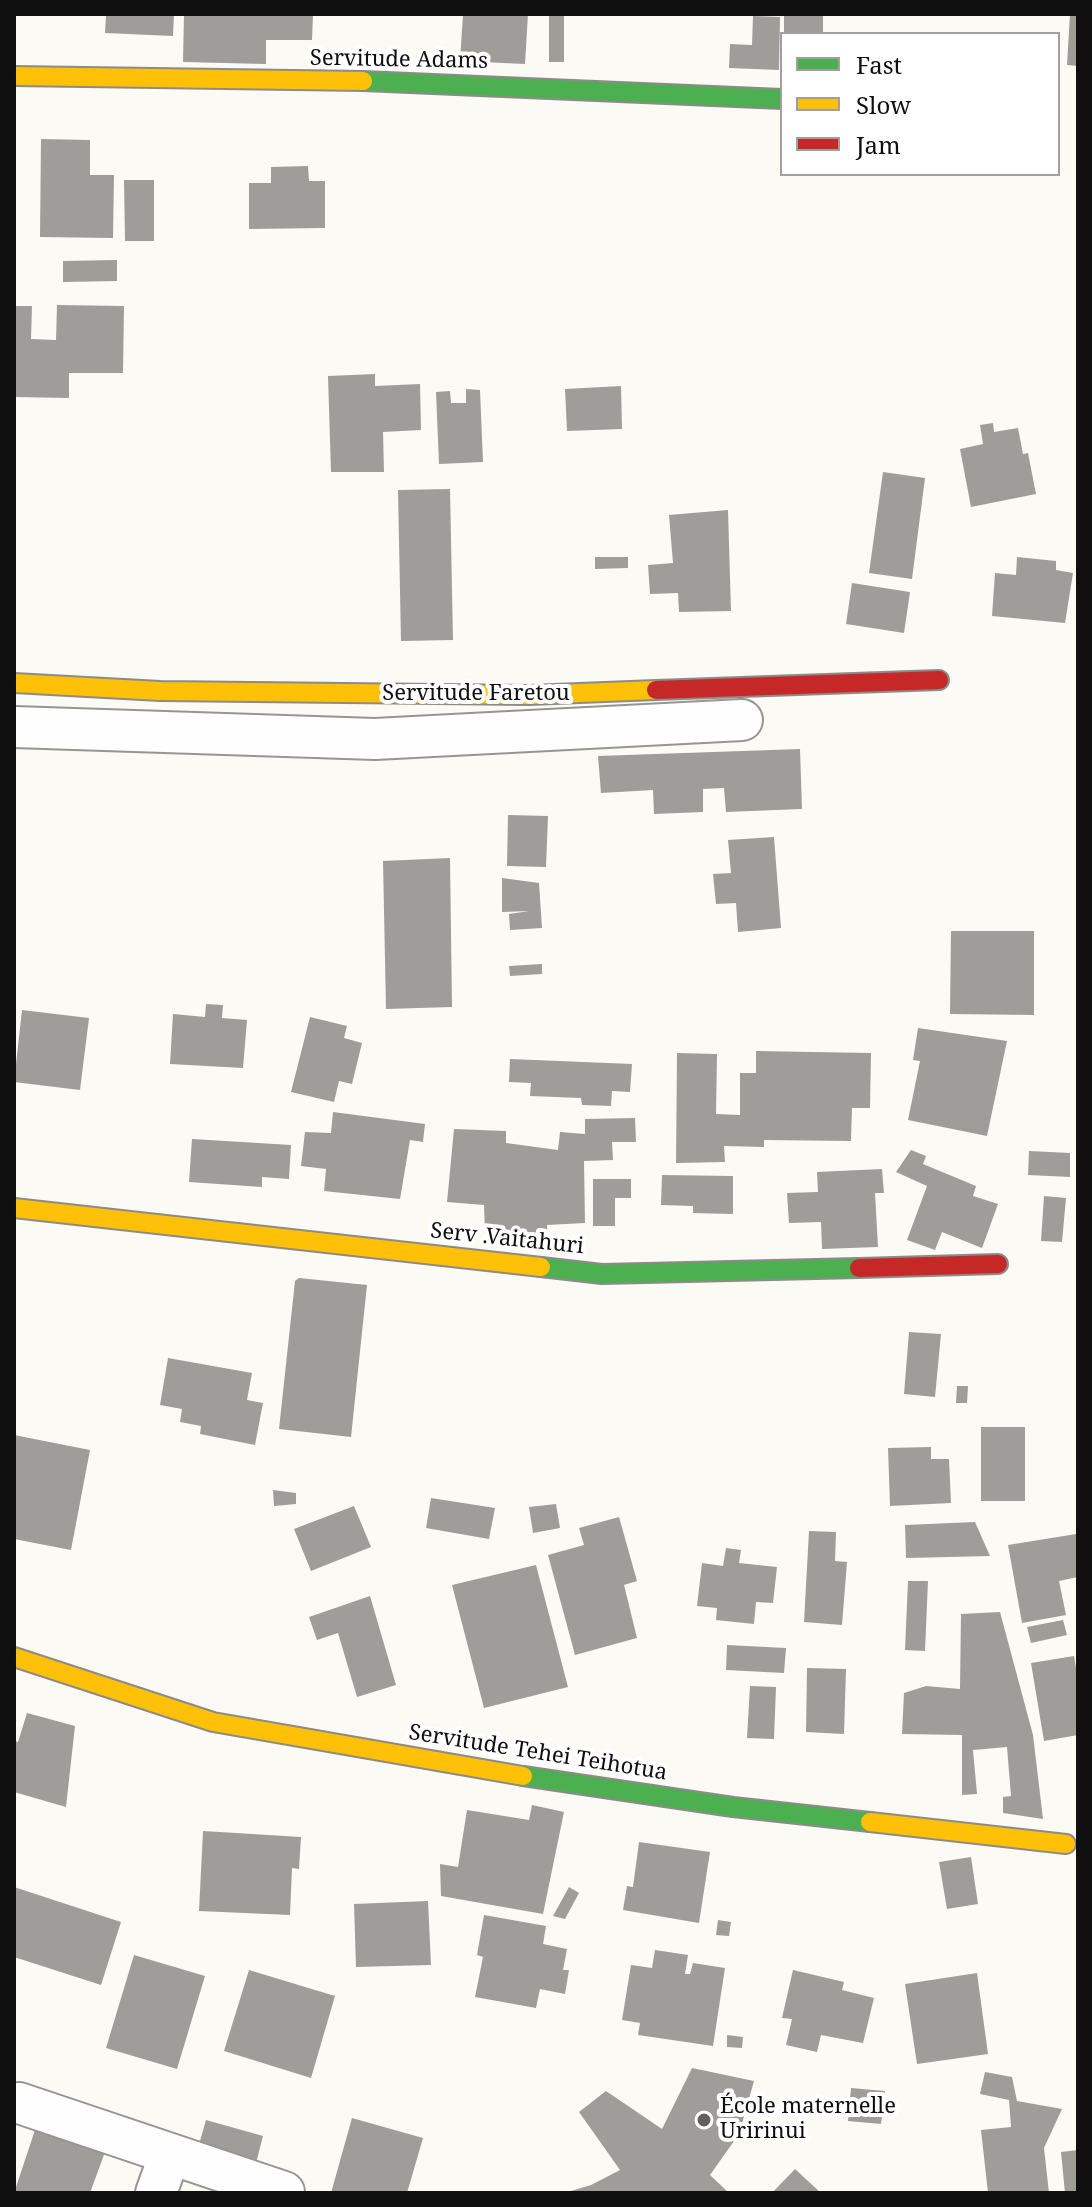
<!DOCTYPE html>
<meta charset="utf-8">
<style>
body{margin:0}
#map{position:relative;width:1092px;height:2207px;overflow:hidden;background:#fbfaf5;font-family:"Noto Serif",serif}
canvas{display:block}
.frame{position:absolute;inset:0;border:16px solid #0f0f0f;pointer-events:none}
.legend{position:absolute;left:780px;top:32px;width:280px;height:144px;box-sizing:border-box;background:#fff;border:2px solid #9f9f9f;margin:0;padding:10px 14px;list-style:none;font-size:24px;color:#0f0f0f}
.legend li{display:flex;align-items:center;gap:16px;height:40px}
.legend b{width:40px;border:2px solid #9f9f9f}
</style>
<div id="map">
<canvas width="1092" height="2207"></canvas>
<div class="frame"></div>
<ul class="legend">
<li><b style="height:10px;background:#4caf50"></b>Fast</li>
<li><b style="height:10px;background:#ffc107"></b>Slow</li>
<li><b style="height:10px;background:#c62828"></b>Jam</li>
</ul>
</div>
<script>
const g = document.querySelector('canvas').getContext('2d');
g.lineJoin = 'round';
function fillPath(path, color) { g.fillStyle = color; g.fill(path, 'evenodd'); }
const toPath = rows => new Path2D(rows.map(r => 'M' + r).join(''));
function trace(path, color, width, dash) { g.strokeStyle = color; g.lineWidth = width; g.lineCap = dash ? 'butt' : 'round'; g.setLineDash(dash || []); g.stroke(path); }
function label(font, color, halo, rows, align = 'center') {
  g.font = font + ' "Noto Serif",serif'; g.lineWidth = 8; g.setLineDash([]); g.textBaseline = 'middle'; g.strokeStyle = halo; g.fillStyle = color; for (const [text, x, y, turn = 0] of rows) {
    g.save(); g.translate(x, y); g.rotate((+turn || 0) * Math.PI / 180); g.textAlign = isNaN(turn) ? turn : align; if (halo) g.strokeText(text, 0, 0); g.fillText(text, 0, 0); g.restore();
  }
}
fillPath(toPath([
 [106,14,174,14,173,36,105,33],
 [184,14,313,14,312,40,266,40,266,64,183,62],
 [463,14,528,14,525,64,460,61],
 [549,14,564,14,564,62,549,62],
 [784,14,823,14,823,34,784,34],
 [1070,14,1078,14,1078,66,1067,65],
 [753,16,780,17,779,70,729,68,730,44,752,45],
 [41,139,90,140,90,175,114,175,113,238,40,237],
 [308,166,309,181,325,181,325,228,249,229,249,183,271,183,271,167],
 [124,180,154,180,154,241,125,241],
 [117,260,117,281,63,282,63,261],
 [57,305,124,306,123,373,69,373,69,398,14,397,14,306,32,306,31,339,56,340],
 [375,374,375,386,420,384,421,430,383,432,384,472,331,472,328,376],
 [621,386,622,429,567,431,565,389],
 [466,389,480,390,483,462,439,464,436,392,450,391,451,403,466,403],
 [993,423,994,432,1018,428,1023,454,1028,453,1036,494,971,507,960,449,983,444,980,425],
 [883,472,925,478,912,579,869,573],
 [450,489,453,640,401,641,398,490],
 [728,510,731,611,679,612,678,593,650,594,648,565,673,563,669,515],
 [595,557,628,557,628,568,595,569],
 [1017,557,1056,561,1056,570,1073,573,1065,623,992,616,995,573,1016,575],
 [852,583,910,592,904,633,846,624],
 [800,749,802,809,726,812,724,788,703,789,703,812,654,814,653,790,601,793,598,756],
 [508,815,548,816,546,867,507,866],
 [774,837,781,928,738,932,736,903,716,904,713,874,731,873,728,840],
 [450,858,452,1007,386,1009,383,861],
 [502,878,539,883,542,928,510,930,509,914,529,911,502,912],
 [951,931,1034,931,1034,1015,950,1014],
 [542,964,542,974,510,976,509,966],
 [206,1004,223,1005,222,1018,247,1020,243,1068,170,1064,173,1014,205,1017],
 [22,1010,89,1018,80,1090,14,1082],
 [310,1017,347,1026,344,1038,362,1043,352,1084,339,1081,334,1102,291,1092],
 [918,1028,1007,1041,987,1136,908,1120,920,1061,913,1060],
 [756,1051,871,1053,870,1108,852,1108,851,1141,764,1140,764,1147,724,1146,725,1162,676,1163,677,1053,717,1054,716,1114,740,1115,740,1073,756,1073],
 [510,1059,632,1064,630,1092,612,1091,611,1106,582,1105,581,1098,530,1096,531,1083,509,1082],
 [333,1112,425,1124,423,1142,410,1140,400,1199,324,1191,326,1169,301,1166,305,1132,331,1133],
 [635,1118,636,1142,612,1142,613,1160,584,1161,585,1223,547,1225,548,1246,501,1247,501,1233,485,1233,484,1205,447,1202,454,1129,506,1131,506,1143,558,1150,560,1132,585,1134,585,1119],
 [192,1139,291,1145,289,1179,262,1177,262,1187,189,1182],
 [911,1150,926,1156,923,1164,976,1186,973,1196,998,1204,982,1248,942,1232,935,1250,907,1240,927,1186,896,1172],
 [1029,1151,1070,1153,1070,1177,1028,1175],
 [882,1169,884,1193,875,1193,878,1247,822,1249,821,1222,789,1223,787,1193,818,1192,817,1172],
 [662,1175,733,1176,733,1214,693,1213,693,1206,661,1205],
 [593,1179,631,1179,631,1198,615,1198,615,1226,593,1226],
 [1044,1196,1066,1198,1062,1242,1041,1241],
 [299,1278,367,1285,351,1437,279,1429,295,1281],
 [909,1332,941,1334,935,1397,904,1394],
 [168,1358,252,1373,247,1400,263,1403,255,1445,200,1434,201,1426,180,1422,182,1409,160,1405],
 [957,1386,968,1386,967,1403,956,1403],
 [981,1427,1025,1427,1025,1501,981,1501],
 [14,1435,90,1450,71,1550,14,1539],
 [931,1447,931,1459,949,1459,951,1503,890,1506,888,1448],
 [273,1490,296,1493,296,1504,274,1506],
 [431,1498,495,1508,489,1539,426,1528],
 [556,1504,560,1528,533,1533,529,1507],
 [354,1506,371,1547,311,1571,294,1529],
 [619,1517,637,1581,624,1585,637,1638,575,1655,548,1555,584,1545,579,1528],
 [975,1522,990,1556,906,1558,905,1525],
 [809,1531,836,1532,835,1561,847,1562,842,1625,804,1622],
 [1076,1534,1078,1577,1059,1581,1066,1615,1022,1623,1008,1545],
 [726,1548,741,1550,739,1563,777,1567,773,1603,756,1602,754,1624,716,1620,717,1608,697,1606,702,1563,723,1566],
 [536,1565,568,1687,484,1708,452,1585],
 [908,1581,928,1581,925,1651,905,1650],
 [370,1596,396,1685,357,1697,338,1633,317,1640,309,1617],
 [1000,1612,1033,1735,1043,1819,1003,1813,1003,1797,1011,1796,1007,1747,973,1750,977,1794,962,1795,962,1735,902,1734,904,1693,926,1686,960,1689,961,1614],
 [1063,1620,1067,1635,1031,1643,1027,1627],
 [727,1645,786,1648,784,1673,726,1670],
 [1074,1656,1078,1680,1078,1735,1044,1741,1031,1663],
 [807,1668,846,1669,844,1734,806,1732],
 [750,1686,776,1687,774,1739,747,1738],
 [27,1713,75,1726,66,1807,14,1792,14,1741,18,1742],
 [532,1805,564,1812,543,1914,441,1896,440,1864,458,1867,467,1810,529,1820],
 [203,1831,301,1837,299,1869,292,1868,290,1915,199,1911],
 [639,1842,710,1852,699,1923,623,1910,627,1886,633,1887],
 [971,1857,978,1904,947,1909,939,1862],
 [14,1887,121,1922,101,1985,14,1957],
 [569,1887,579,1893,565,1919,553,1916],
 [428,1901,431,1965,356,1967,354,1904],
 [484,1915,546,1926,543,1944,567,1949,563,1970,569,1970,565,1994,540,1989,536,2008,475,1997,483,1957,477,1955],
 [718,1920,731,1922,729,1936,716,1935],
 [655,1950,688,1955,685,1974,690,1974,693,1963,725,1968,713,2046,638,2035,640,2023,622,2020,631,1965,652,1968],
 [134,1955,205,1976,177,2069,106,2048],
 [249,1970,335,1996,311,2078,224,2051],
 [793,1970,844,1982,842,1990,874,1998,863,2043,821,2035,817,2052,786,2045,792,2019,782,2018],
 [977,1973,988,2054,917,2064,905,1984],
 [727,2035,743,2037,742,2048,727,2047],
 [692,2068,754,2081,739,2134,710,2175,729,2193,564,2193,591,2185,620,2170,579,2112,606,2091,662,2129],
 [985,2072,1012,2077,1017,2101,1062,2109,1044,2148,1049,2193,988,2193,981,2130,1011,2127,1009,2100,980,2094],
 [851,2088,885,2091,881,2124,848,2121],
 [352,2118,423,2138,407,2193,331,2193],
 [206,2120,263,2136,254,2171,196,2155],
 [36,2127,105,2152,90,2193,14,2193],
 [1078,2150,1078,2193,1065,2193,1061,2152],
 [795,2169,821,2193,772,2193]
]), '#9f9d9a');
const street = toPath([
 [14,727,375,739,742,720],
 [19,2103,284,2192],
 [156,2193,170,2154]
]);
const fast = toPath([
 [363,81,782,99],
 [541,1267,602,1274,859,1268],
 [523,1776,733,1807,870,1822]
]);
const slow = toPath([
 [14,76,363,81],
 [14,683,160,691,529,695,656,690],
 [14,1208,541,1267],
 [14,1657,213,1722,523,1776],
 [870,1822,1066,1844]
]);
const jam = toPath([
 [656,690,939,680],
 [859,1268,998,1264]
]);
trace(street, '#959593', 44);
trace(fast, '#8c8b89', 22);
trace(slow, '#8c8b89', 22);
trace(jam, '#8c8b89', 22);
trace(street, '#fefefe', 40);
trace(fast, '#4caf50', 18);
trace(slow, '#ffc107', 18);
trace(jam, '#c62828', 18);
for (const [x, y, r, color] of [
 [704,2120,8,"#626160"]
]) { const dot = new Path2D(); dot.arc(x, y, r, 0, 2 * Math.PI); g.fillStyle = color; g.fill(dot); trace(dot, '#fff', 3); }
label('22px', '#0f0f0f', '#fff', [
 ["Servitude Adams",399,60,1],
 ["Servitude Faretou",476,694],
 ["Serv .Vaitahuri",507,1239,6],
 ["Servitude Tehei Teihotua",538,1753,9]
]);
label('22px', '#0f0f0f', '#fff', [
 ["École maternelle",720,2107],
 ["Uririnui",720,2132]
], 'left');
</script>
